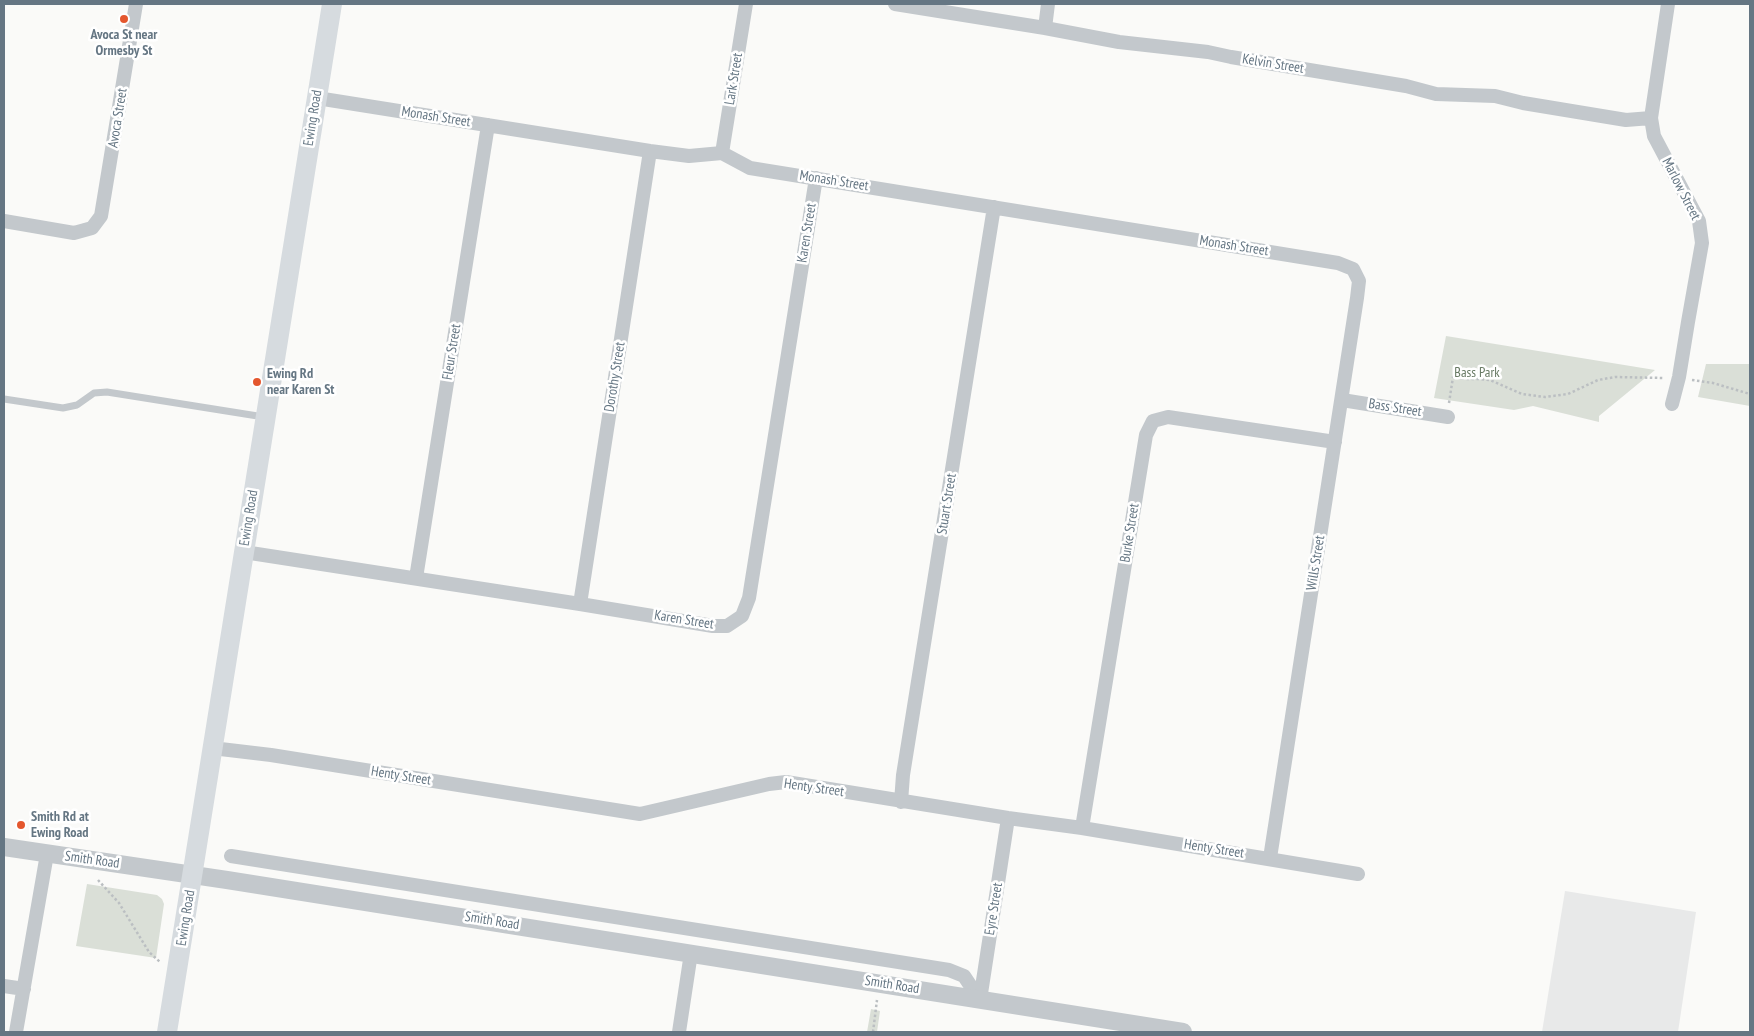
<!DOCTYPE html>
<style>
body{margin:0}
#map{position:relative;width:1754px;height:1036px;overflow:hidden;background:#fafaf8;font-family:"PT Sans Narrow",sans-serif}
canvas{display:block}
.frame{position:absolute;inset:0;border:5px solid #657683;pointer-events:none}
</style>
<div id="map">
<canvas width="1754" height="1036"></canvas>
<div class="frame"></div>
</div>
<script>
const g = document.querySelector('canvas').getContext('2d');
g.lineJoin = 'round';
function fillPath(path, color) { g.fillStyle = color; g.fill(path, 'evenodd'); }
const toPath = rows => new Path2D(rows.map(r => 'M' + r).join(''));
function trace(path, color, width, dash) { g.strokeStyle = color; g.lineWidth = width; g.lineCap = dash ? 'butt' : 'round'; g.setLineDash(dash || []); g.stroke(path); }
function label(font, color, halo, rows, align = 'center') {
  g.font = font + ' "PT Sans Narrow",sans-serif'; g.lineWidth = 5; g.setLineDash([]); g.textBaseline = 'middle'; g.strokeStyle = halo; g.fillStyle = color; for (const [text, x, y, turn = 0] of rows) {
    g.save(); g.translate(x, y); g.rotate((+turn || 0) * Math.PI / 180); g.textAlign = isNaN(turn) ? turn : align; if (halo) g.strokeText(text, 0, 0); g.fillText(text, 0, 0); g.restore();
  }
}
fillPath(toPath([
 [1565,891,1696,912,1678,1032,1542,1032]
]), '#e8e9e9');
fillPath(toPath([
 [1446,336,1655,370,1599,416,1599,422,1533,406,1514,410,1434,398],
 [1706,364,1750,364,1750,406,1698,397],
 [87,884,157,895,162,899,164,904,156,958,76,946],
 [871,1009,880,1011,877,1032,867,1032]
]), '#dadfd7');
trace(toPath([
 [1692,380,1713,383,1750,394],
 [1449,403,1453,377,1465,379,1480,379,1490,380,1522,394,1545,397,1568,394,1598,380,1615,377,1664,378],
 [98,880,119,903,149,952,160,962],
 [873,1032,877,1000]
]), '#bbbfc2', 2.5, [2.5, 2.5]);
trace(toPath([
 [4,399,63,408,77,405,94,393,107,392,264,417]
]), '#c3c8cc', 7);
trace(toPath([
 [895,4,1045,28,1119,42,1208,52,1231,57,1406,86,1436,94,1495,96,1523,103,1626,120,1651,118],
 [1668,4,1651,118,1654,136,1699,221,1702,243,1688,322,1679,377,1672,404],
 [1045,28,1048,4],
 [317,98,650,151,689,156,722,153,750,168,1338,263,1353,269,1359,281,1357,298,1270,858],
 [722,153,746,4],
 [4,221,74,233,92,228,101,216,136,4],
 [1342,400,1448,417],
 [244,552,580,604,713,626,727,626,742,616,749,598,816,178],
 [416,578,488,125],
 [580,604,650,151],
 [212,748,271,755,640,814,769,784,786,782,1008,818,1082,828,1358,874],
 [901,802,903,775,994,207],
 [1082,828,1146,435,1153,421,1168,417,1335,442],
 [231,856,949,970,964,976,980,1000],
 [4,986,24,989],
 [980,1000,1008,818],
 [16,1032,47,854],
 [679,1032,691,953]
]), '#c3c8cc', 14);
trace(toPath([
 [4,847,227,880,1183,1032]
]), '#c3c8cc', 18);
trace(toPath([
 [167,1032,332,4]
]), '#d6dbdf', 20);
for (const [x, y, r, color] of [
 [124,19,5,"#e4572e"],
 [257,382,5,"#e4572e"],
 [21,825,5,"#e4572e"]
]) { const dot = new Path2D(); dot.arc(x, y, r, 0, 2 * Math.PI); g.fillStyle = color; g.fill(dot); trace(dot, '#fff', 2); }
label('bold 14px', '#657683', '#fff', [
 ["Avoca St near",124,35,"center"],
 ["Ormesby St",124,51,"center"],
 ["Ewing Rd",267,374],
 ["near Karen St",267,390],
 ["Smith Rd at",31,817],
 ["Ewing Road",31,833]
], 'left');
label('14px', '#657683', '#fff', [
 ["Kelvin Street",1273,64,9],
 ["Lark Street",734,79,-81],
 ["Monash Street",436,117,9],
 ["Avoca Street",118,118,-81],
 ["Ewing Road",313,118,-81],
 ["Monash Street",834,181,9],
 ["Marlow Street",1681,189,63],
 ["Karen Street",807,233,-81],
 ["Monash Street",1234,246,9],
 ["Fleur Street",452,352,-81],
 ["Dorothy Street",615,377,-81],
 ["Bass Street",1395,408,9],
 ["Stuart Street",947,504,-81],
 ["Ewing Road",249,518,-81],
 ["Burke Street",1130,533,-81],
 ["Wills Street",1316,563,-81],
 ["Karen Street",684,620,9],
 ["Henty Street",401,776,9],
 ["Henty Street",814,788,8],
 ["Henty Street",1214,849,9],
 ["Smith Road",92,860,8],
 ["Eyre Street",994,909,-81],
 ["Ewing Road",186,918,-81],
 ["Smith Road",492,921,9],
 ["Smith Road",892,985,9]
]);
label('14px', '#687a64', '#fff', [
 ["Bass Park",1477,373]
]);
</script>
